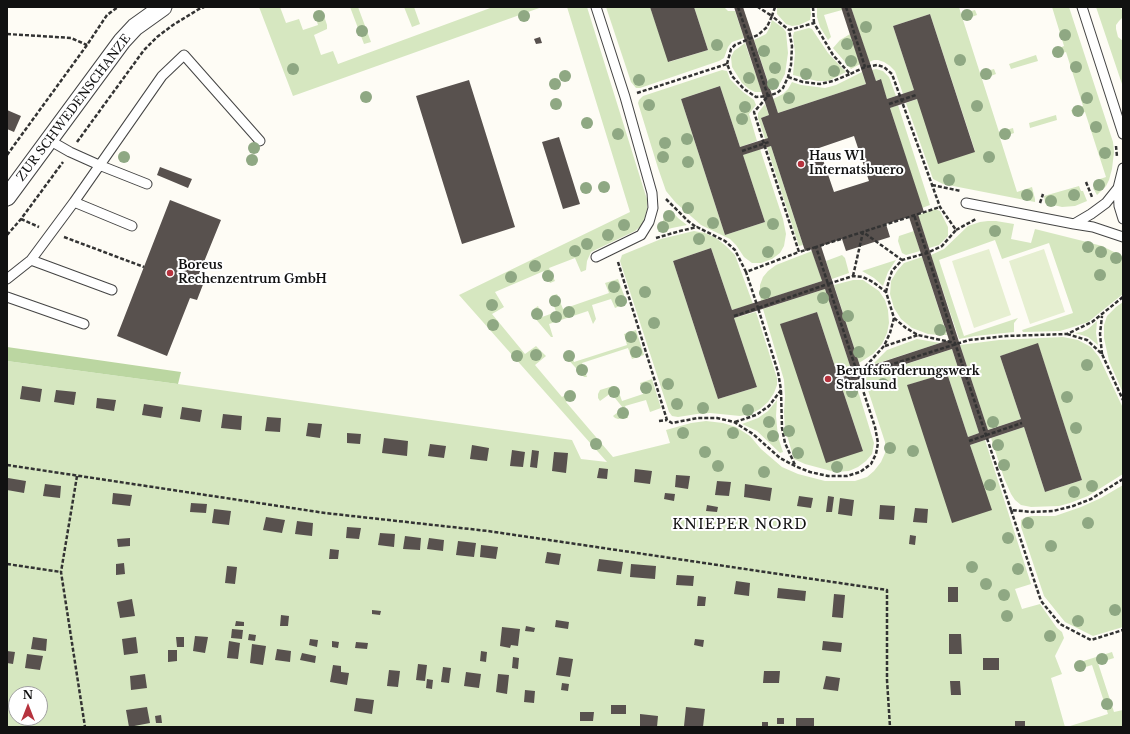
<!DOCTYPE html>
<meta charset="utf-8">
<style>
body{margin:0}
#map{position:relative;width:1130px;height:734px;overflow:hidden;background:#fefcf5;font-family:"Libre Baskerville",serif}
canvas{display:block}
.frame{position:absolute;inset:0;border:8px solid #111;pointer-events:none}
.north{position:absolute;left:8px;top:686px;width:40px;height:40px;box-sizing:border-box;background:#fff;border:1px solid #a0a0a0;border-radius:50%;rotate:0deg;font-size:11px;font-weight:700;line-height:16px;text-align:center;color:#111}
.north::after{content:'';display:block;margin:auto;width:14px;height:18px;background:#b6333e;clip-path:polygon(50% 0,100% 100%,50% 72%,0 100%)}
</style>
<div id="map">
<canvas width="1130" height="734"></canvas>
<div class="frame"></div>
<div class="north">N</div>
</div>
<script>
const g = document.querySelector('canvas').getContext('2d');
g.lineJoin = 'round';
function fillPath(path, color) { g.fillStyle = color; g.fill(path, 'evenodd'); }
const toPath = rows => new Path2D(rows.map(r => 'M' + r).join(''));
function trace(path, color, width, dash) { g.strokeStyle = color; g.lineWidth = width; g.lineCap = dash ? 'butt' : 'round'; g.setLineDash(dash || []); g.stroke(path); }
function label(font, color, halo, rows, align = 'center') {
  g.font = font + ' "Libre Baskerville",serif'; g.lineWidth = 4; g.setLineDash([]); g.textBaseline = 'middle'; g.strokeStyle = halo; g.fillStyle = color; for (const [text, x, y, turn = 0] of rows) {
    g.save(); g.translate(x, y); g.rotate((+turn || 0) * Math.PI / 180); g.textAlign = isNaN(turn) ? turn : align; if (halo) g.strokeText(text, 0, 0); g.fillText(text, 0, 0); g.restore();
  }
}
fillPath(toPath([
 [259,7,280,7,286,23,299,19,303,30,318,25,314,12,322,10,327,25,327,29,314,35,321,55,333,51,338,64,493,7,542,7,293,96],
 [350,7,358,7,371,42,364,44],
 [404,7,414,7,420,24,412,27],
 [567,7,587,7,644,190,647,199,647,209,645,217,641,226,635,231,591,252,587,261,586,270,581,272,575,258,549,268,555,281,550,283,544,271,495,292,504,307,492,314,525,354,536,346,546,356,535,365,562,397,572,390,575,394,566,402,613,457,670,443,666,430,691,423,706,421,723,423,736,427,750,436,761,449,782,467,798,474,825,481,855,481,867,477,874,471,881,462,885,453,885,442,864,378,952,349,979,433,968,437,947,373,908,385,991,510,970,445,985,440,1031,584,1015,589,1022,609,1040,604,1057,628,1062,632,1064,638,1055,656,1062,674,1051,678,1065,727,7,727,7,361,178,384,572,440,581,459,607,462,459,295,630,212],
 [16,694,40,694,40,718,16,718],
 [606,7,650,7,669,62,708,50,694,7,724,7,728,11,735,11,744,38,732,42,728,47,724,58,719,61,640,88,636,88,631,82],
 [777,7,810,7,811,14,810,20,799,25,792,26,786,24,777,14],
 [817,7,841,7,842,10,824,15,831,37,828,40,820,27,817,17],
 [851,7,959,7,961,14,975,10,977,15,963,20,980,73,994,69,996,74,982,79,999,132,1013,128,1014,133,1000,138,1017,192,1032,187,1035,199,1035,202,943,184,933,179,906,103,917,99,975,151,930,14,893,26,914,90,903,94,895,71,890,66,884,62,878,60,874,60,869,62],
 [1052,7,1069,7,1113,142,1114,152,1112,169,1109,180,1106,186,1097,195,1093,188,1096,187,1094,181,1106,177,1085,112,1073,115,1071,110,1083,106,1066,52,1054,56,1052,51,1064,46],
 [1096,7,1119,7,1123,11,1123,17,1119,21,1116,25,1116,29,1118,37,1123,41,1123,87],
 [772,20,783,28,786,32,788,53,785,74,778,87,771,91,754,40,766,34,770,27],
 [809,28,812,29,828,53,846,72,828,81,817,81,793,75,795,53,793,36,794,32],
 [850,34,860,64,851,69,833,48,840,40],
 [745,43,762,92,755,92,749,89,742,83,732,67,731,57,734,51],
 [1036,55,1038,61,1011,69,1009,64],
 [876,69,883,71,889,77,896,96,887,99,880,79,876,81,872,70],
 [722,70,727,71,730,79,743,92,754,100,756,105,749,114,757,141,740,147,720,86,681,99,725,235,765,222,743,155,760,149,783,219,786,234,784,246,780,253,772,259,761,263,752,263,744,257,736,245,730,239,701,225,676,203,666,191,658,168,638,103,639,100,643,96],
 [862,72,866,84,778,113,773,99,783,94,788,89,792,82,801,85,825,88,836,85],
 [765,104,769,115,761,118,768,138,765,139,758,118,758,113],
 [898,105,930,205,922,208,890,108],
 [1056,115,1057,120,1030,128,1029,123],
 [771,146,803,245,799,246,767,147],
 [1079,186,1081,191,1083,191,1087,201,1075,206,1062,207,1045,203,1044,196],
 [935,209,940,211,948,227,948,236,939,245,929,248,918,215],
 [671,210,678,218,687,225,672,228,658,232,663,221,665,211],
 [988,221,996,221,1014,224,1011,239,1031,243,1035,229,1087,242,1102,246,1116,253,1123,257,1123,294,1088,322,1070,328,1060,331,1023,332,1022,330,1073,313,1049,243,1002,259,995,240,939,260,964,336,1018,318,1014,323,1014,332,975,336,959,339,931,255,944,249,968,226,980,222],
 [694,231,705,233,716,238,726,246,735,255,753,304,732,310,711,248,673,261,718,399,757,387,734,318,756,312,777,378,777,385,774,393,768,402,760,409,750,414,740,416,710,413,697,414,678,417,672,416,669,412,620,261,622,255,661,239],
 [914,231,920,251,906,255,902,253,898,241,899,236],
 [812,251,822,281,761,301,760,295,760,285,763,277,768,271,776,265],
 [842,255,845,258,849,273,832,279,826,261],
 [922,257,947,335,939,335,928,334,912,328,901,319,894,308,890,294,891,281,897,271,904,263],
 [896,260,888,272,883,286,874,278,862,271],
 [618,279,627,303,615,308,611,299,592,305,596,319,593,324,588,311,549,324,553,337,551,337,534,317,533,311,535,308,538,306,542,317,556,312,551,296,557,294,563,309,609,293,605,283],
 [853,280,863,280,879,291,885,300,888,310,889,323,887,333,882,344,873,354,859,363,834,285],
 [825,289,852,372,838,376,817,312,781,324,863,451,841,385,855,381,874,443,872,454,866,461,858,467,849,471,835,472,805,464,794,459,785,429,784,412,785,397,784,380,763,309],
 [1123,302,1123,393,1109,361,1104,338,1104,325,1107,316,1116,307],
 [1097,321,1096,333,1098,345,1088,337,1075,333,1082,332,1088,329],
 [636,330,644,355,632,359,628,348,582,363,587,377,584,377,565,356,566,352,570,350,574,362,627,345,624,334],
 [1063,337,1078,340,1091,347,1099,357,1123,408,1123,474,1088,496,1070,503,1059,506,1031,507,1021,505,1015,500,1011,494,1004,478,991,438,1024,427,1045,492,1082,480,1038,344,1000,356,1021,419,988,430,960,345,999,340],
 [917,339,940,343,872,365,887,350],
 [652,379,661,408,650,412,646,400,625,406,628,418,618,419,615,418,613,416,623,408,611,393,600,401,598,398,598,394,600,390,613,386,617,387,622,401,643,394,640,383],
 [777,400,776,416,778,437,783,452,780,453,757,431,742,424,758,418,768,411],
 [1123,485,1123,627,1093,636,1065,622,1044,596,1021,527,1021,520,1026,517,1031,516,1055,516,1081,507,1101,498],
 [1112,652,1114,658,1098,663,1114,712,1123,710,1123,727,1067,727,1108,714,1092,665,1076,670,1074,664]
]), '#d6e7c0');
fillPath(toPath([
 [7,347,181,372,178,384,7,361]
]), '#bbd6a1');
fillPath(toPath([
 [989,249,1011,315,974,328,952,261],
 [1044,249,1065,312,1030,324,1009,261]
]), '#e6efd1');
fillPath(toPath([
 [650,7,694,7,708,50,668,62],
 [734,7,743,7,778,113,866,84,841,7,851,7,876,81,881,79,887,99,914,90,893,26,930,14,975,152,938,164,917,99,890,108,924,212,918,214,960,345,988,430,1021,419,1000,356,1038,343,1082,480,1045,492,1024,427,970,445,992,510,952,523,907,385,947,373,968,437,979,433,952,349,841,385,863,451,826,463,780,324,817,312,838,376,852,372,825,289,734,318,757,387,718,399,673,261,711,248,732,310,822,281,811,249,805,251,771,146,743,155,765,222,725,235,681,99,720,86,740,147,768,138,761,118,769,115],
 [854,136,869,181,834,192,819,148],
 [909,217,949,340,861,369,821,246,842,239,846,251,890,237,886,224],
 [540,37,542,43,536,44,534,39],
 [469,80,515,227,462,244,416,96],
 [7,110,21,116,14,132,7,129],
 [559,137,580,204,563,209,542,142],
 [160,167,192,179,188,188,157,175],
 [170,200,221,220,197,279,204,282,197,300,190,298,167,356,117,336],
 [22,386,42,389,40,402,20,399],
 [56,390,76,392,74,405,54,402],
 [97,398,116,400,114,411,96,408],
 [144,404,163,407,161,418,142,415],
 [182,407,202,410,200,422,180,419],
 [223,414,242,416,241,430,221,428],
 [267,417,281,418,280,432,265,431],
 [308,423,322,424,320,438,306,436],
 [347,433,361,434,360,444,347,443],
 [384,438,408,441,407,456,382,453],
 [430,444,446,446,444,458,428,456],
 [472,445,489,448,487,461,470,459],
 [512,450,525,452,523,467,510,466],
 [532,450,539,451,537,468,530,467],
 [554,452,568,453,566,473,552,471],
 [599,468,608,469,607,479,597,478],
 [635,469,652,471,650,484,634,482],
 [676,475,690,476,688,489,675,487],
 [8,478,26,481,24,493,7,490],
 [717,481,731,482,729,496,715,495],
 [45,484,61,486,60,498,43,496],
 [745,484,772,488,770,501,744,497],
 [113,493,132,495,130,506,112,504],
 [665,493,675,494,674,501,664,499],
 [799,496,813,498,811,508,797,506],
 [828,496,834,497,832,512,826,512],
 [840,498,854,500,852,516,838,514],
 [191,503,207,504,206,513,190,512],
 [707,505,718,507,717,512,706,511],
 [880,505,895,506,894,520,879,519],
 [915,508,928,509,927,523,913,522],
 [214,509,231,511,229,525,212,523],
 [266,517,285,520,282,533,263,530],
 [297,521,313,523,312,536,295,534],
 [347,527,361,528,359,539,346,538],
 [380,533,395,534,394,547,378,545],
 [910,535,916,536,915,545,909,544],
 [405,536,421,538,420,550,403,549],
 [130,538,130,546,118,547,117,539],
 [429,538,444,540,443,551,427,549],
 [458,541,476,543,474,557,456,555],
 [481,545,498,547,496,559,480,557],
 [330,549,339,550,338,559,329,559],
 [547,552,561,554,559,565,545,563],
 [599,559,623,562,621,574,597,571],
 [124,563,125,574,116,575,116,564],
 [631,564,656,566,655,579,630,577],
 [227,566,237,567,235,584,225,583],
 [677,575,694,576,693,586,676,585],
 [736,581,750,583,749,596,734,594],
 [948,587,958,587,958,602,948,602],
 [778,588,806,591,805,601,777,598],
 [834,594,845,595,843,618,832,617],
 [698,596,706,597,705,606,697,606],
 [132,599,135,616,120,618,117,602],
 [372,610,381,611,380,615,372,614],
 [281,615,289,616,288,626,280,626],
 [556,620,569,622,568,629,555,627],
 [236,621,244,622,244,626,235,626],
 [526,626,535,628,534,632,525,631],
 [502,627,520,629,518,646,511,645,510,648,500,646],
 [232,629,243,630,242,639,231,638],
 [249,634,256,635,255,641,248,640],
 [949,634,961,634,962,654,949,654],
 [195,636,208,637,205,653,193,651],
 [33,637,47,639,46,651,31,649],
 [136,637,138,653,124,655,122,639],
 [176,637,184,637,184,647,177,647],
 [310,639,318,640,317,647,309,645],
 [695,639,704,640,703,647,694,645],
 [229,641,240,643,238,659,227,658],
 [332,641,339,642,338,648,332,647],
 [823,641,842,643,841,652,822,650],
 [356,642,368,643,367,649,355,648],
 [252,644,266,646,263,665,250,663],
 [277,649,291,651,290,662,275,660],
 [168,650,177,650,177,661,168,662],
 [7,651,15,652,13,664,7,663],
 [481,651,487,652,486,662,480,661],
 [302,653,316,656,315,663,300,660],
 [27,654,43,656,40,670,25,668],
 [513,657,519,658,518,669,512,668],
 [559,657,573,659,570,677,556,675],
 [983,658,999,658,999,670,983,670],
 [418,664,427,665,425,681,416,680],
 [333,665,341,666,341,672,349,673,347,685,330,682],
 [443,667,451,668,449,683,441,682],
 [389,670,400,671,398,687,387,686],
 [764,671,780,671,779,683,763,683],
 [466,672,481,674,479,688,464,686],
 [145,674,147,688,131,690,130,676],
 [498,674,509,675,507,694,496,692],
 [826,676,840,678,838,691,823,689],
 [427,679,433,680,432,689,426,688],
 [950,681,960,681,961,695,951,695],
 [562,683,569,684,568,691,561,690],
 [525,690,535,691,534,703,524,702],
 [356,698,374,700,372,714,354,711],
 [40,700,44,701,42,713,40,713],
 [611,705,626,705,626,714,611,714],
 [147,707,150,723,129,727,126,710],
 [686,707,705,709,703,727,684,726],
 [580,712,594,712,593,721,580,721],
 [640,714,658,716,657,727,640,726],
 [161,715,162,723,156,723,155,716],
 [777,718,784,718,784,724,777,724],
 [796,718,814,718,814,727,796,727],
 [1015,721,1025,721,1025,727,1015,727],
 [762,722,768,722,768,727,762,727]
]), '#58514e');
const lane = toPath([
 [1082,7,1123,134],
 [49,140,70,152,99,165,147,184],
 [1123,168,1118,188,1119,206,1123,219],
 [1118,188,1106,203,1091,214,1074,224,1093,227,1123,237],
 [74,202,132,226],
 [966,203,1074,224],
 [596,257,641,235,649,222,653,208,652,193,625,97,596,7],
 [31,260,112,290],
 [7,279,31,260,74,202,162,76,184,55,260,141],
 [7,297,84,324]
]);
const street = toPath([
 [7,197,122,41,135,27,163,7]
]);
trace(lane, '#444', 11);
trace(street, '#444', 19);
trace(toPath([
 [738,7,768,96,754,112,764,144,799,252,816,247],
 [775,7,772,16,789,30],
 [813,7,814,23],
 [846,7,865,67],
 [7,34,71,38,87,45],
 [727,64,731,49,735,45,758,35,767,27,772,16,758,7],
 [788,77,803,82,820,84,833,81,850,74],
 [637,93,727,64,732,76,744,89,756,97,768,96,777,93,783,88,788,77,791,65,792,46,789,30,814,23,833,55,850,74,865,67,877,65,884,67,892,74,940,207,956,230,942,246,927,253,914,215],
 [889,104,916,95],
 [77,142,144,50,157,37,173,25,199,9,204,7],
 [1116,146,1117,157],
 [742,151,769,142],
 [7,155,87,45,107,15,118,7],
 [1086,182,1092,197],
 [932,185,961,191],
 [666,199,688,221,696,227],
 [1040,203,1043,194],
 [21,219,39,227],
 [956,230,976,219],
 [7,235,21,219,63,162],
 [64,237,144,267],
 [656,238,680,231,697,227,725,241,735,250,746,272],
 [618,262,667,420,672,423,698,418,717,418,734,422,753,434,780,458,795,466,810,472,828,476,847,476,860,472,871,464,876,454,878,443,875,427,858,375,969,340,1006,336,1067,334,1092,322,1123,297],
 [853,276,863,232,902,260],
 [886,292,889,280,892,271,902,260,927,253,955,343],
 [734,316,758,308,746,272,799,252],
 [894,318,906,328,918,335,955,343,1011,510],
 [1067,334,1087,340,1102,354,1123,400],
 [885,346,918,335],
 [1102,354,1100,334,1102,316],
 [840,381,858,375],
 [781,391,782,428,785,443,795,465],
 [659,421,667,420],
 [735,422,756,415,769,406,781,390,778,372,758,308,828,284,858,375,884,346,890,333,894,318,886,292,873,282,863,277,853,276,828,284,816,247,940,207],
 [969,441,1022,423],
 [7,465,325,513,488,531,887,590,887,680,890,727],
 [77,476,61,572,85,727],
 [1123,479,1091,499,1073,506,1053,511,1032,512,1011,510,1041,601,1060,624,1091,640,1123,630],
 [7,564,61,572]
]), '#333', 2.5, [4, 2]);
trace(lane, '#fff', 9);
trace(street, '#fff', 17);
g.fillStyle = '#8fa883';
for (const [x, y] of [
 [967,15],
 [319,16],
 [524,16],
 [866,27],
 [362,31],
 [1065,35],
 [847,44],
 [717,45],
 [764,51],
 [1058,52],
 [960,60],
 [851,61],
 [1076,67],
 [775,68],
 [293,69],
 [834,71],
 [806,74],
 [986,74],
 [565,76],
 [749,78],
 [639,80],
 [555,84],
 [773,84],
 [366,97],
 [789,98],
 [1087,98],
 [556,104],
 [649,105],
 [977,106],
 [745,107],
 [1078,111],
 [742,119],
 [587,123],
 [1096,127],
 [618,134],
 [1005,134],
 [687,139],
 [665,143],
 [254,148],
 [1105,153],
 [124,157],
 [663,157],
 [989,157],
 [252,160],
 [688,162],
 [949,180],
 [1099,185],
 [604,187],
 [586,188],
 [1027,195],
 [1074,195],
 [1051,201],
 [688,208],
 [669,216],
 [713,223],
 [773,224],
 [624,225],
 [663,227],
 [995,231],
 [608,235],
 [699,239],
 [587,244],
 [1088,247],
 [575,251],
 [768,252],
 [1101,252],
 [1116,258],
 [535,266],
 [1100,275],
 [548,276],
 [511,277],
 [614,287],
 [645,292],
 [765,293],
 [823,298],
 [555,301],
 [621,301],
 [492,305],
 [569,312],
 [537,314],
 [848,316],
 [556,317],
 [654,323],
 [493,325],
 [940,330],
 [631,337],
 [636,352],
 [859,352],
 [536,355],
 [517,356],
 [569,356],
 [1087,365],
 [582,370],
 [668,384],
 [883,384],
 [646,388],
 [614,392],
 [852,392],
 [570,396],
 [1067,397],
 [677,404],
 [703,408],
 [748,410],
 [623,413],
 [769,422],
 [993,422],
 [1076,428],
 [789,431],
 [683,433],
 [733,433],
 [773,436],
 [596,444],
 [998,445],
 [890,448],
 [913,451],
 [705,452],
 [798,453],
 [1004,465],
 [718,466],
 [837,467],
 [764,472],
 [990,485],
 [1092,486],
 [1074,492],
 [1028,523],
 [1088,523],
 [1008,538],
 [1051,546],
 [972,567],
 [1018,569],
 [986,584],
 [1004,595],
 [1115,610],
 [1007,616],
 [1078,621],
 [1050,636],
 [1102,659],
 [1080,666],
 [1107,704]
]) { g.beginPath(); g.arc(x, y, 6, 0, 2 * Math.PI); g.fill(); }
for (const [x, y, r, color] of [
 [801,164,4,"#b6333e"],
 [170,273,4,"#b6333e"],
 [828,379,4,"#b6333e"]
]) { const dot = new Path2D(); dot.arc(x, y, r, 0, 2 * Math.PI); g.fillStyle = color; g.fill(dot); trace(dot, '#fff', 1.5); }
label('12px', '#111', '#fff', [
 ["ZUR SCHWEDENSCHANZE",74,108,-53]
]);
label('bold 12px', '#111', '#fff', [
 ["Haus W1",809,157],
 ["Internatsbuero",809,171],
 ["Boreus",178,266],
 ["Rechenzentrum GmbH",178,280],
 ["Berufsförderungswerk",836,372],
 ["Stralsund",836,386]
], 'left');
g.letterSpacing = '1px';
label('14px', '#111', '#fff', [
 ["KNIEPER NORD",740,525]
]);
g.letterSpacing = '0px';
</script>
